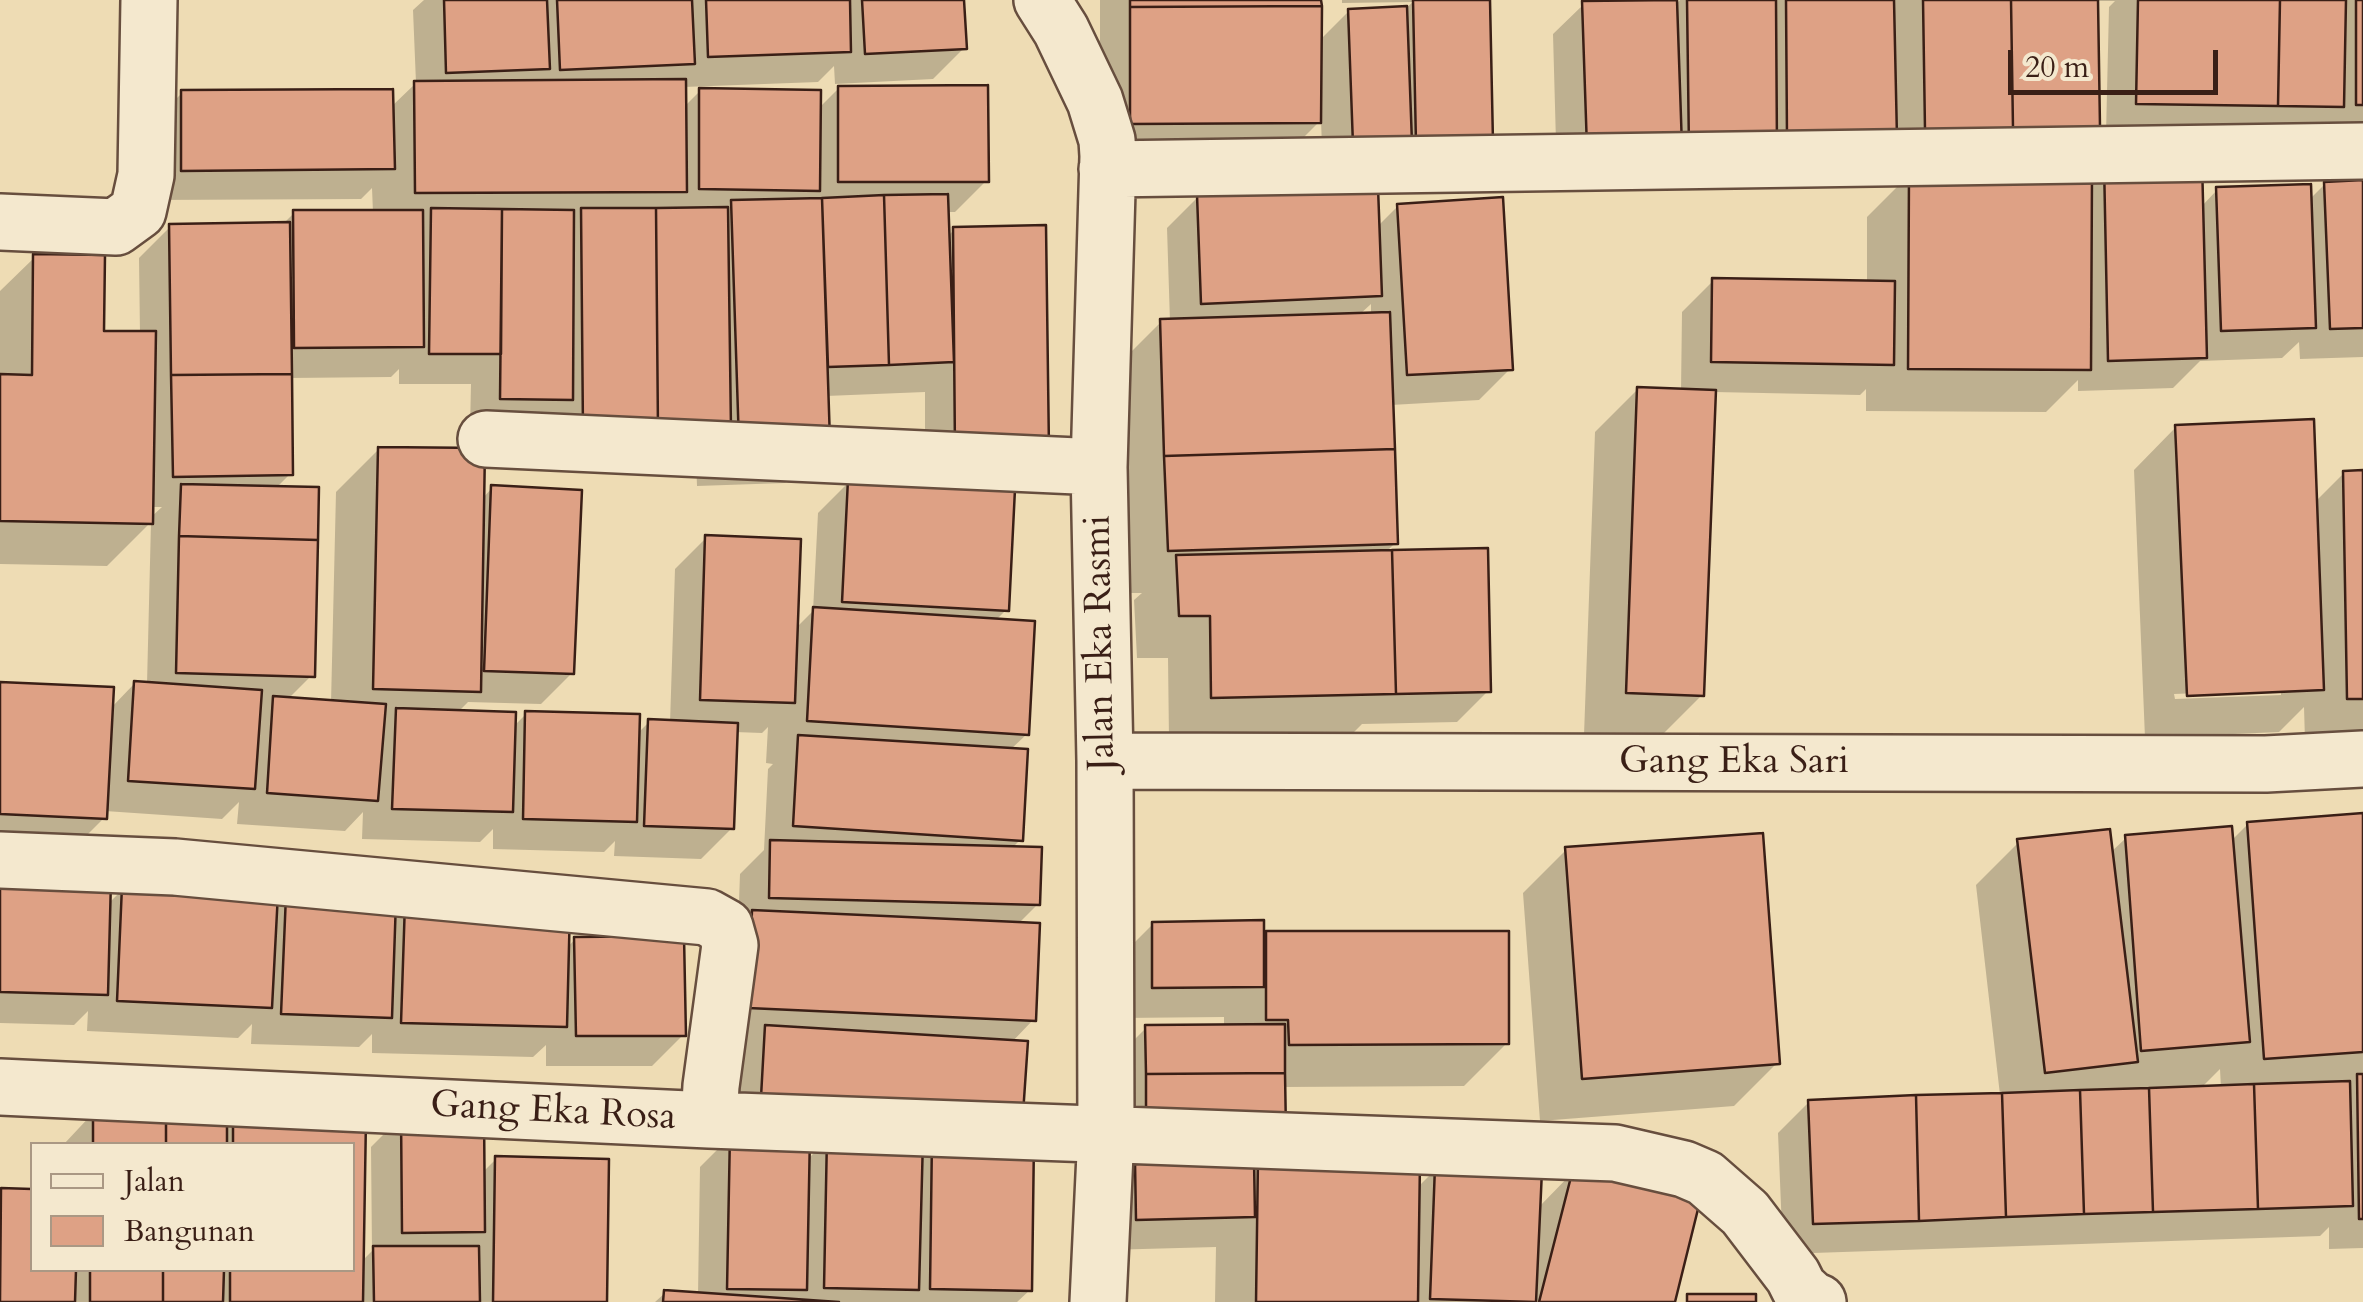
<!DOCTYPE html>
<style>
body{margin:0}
#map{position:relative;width:2363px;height:1302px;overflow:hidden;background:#eedcb4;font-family:Cardo,serif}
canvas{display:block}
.legend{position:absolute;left:30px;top:1142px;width:325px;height:130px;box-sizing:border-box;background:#f4e8ce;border:2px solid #aa9884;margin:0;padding:12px 18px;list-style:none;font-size:30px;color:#3a1f16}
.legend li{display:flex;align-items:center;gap:20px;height:50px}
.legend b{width:50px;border:2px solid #aa9884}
.scale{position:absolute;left:2008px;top:50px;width:210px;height:45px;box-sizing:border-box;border:5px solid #3a1f16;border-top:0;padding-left:12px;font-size:30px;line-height:35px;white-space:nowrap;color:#3a1f16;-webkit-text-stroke:8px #f4e8ce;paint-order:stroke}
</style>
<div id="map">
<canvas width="2363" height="1302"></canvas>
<ul class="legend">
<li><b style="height:12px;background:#f4e8ce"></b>Jalan</li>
<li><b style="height:28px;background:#dea185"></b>Bangunan</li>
</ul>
<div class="scale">20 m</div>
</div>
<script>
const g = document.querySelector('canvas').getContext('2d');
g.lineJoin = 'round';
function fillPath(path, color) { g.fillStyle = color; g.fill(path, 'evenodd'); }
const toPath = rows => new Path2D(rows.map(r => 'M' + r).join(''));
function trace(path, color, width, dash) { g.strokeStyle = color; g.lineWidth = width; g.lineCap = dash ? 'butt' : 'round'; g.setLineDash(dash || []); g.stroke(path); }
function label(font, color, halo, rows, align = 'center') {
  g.font = font + ' Cardo,serif'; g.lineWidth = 8; g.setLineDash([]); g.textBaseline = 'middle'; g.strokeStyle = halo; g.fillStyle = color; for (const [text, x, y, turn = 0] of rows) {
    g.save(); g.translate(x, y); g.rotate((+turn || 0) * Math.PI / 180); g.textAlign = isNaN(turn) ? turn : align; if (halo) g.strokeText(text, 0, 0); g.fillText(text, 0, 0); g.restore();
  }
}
fillPath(toPath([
 [424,0,961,0,964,48,933,79,835,84,834,66,818,82,684,87,684,107,700,91,818,109,839,88,986,181,955,212,946,212,947,237,955,229,1046,449,925,482,925,392,826,396,828,440,785,483,697,486,696,460,470,429,471,384,399,384,399,369,391,377,289,378,290,474,275,489,312,675,288,699,331,703,336,492,379,449,482,499,492,488,572,673,541,704,468,702,457,713,513,727,526,714,637,734,649,722,670,723,675,569,706,538,795,629,813,611,818,513,849,482,1006,610,995,621,1027,734,1010,750,1021,839,1011,849,1038,904,1018,924,1033,1020,1011,1043,1021,1113,1030,1290,1017,1302,655,1302,665,1293,698,1295,700,1167,731,1136,807,1160,828,1139,731,1127,740,874,764,850,768,769,773,764,766,763,768,727,762,733,735,732,732,828,701,859,614,856,615,841,604,852,493,849,493,829,480,842,362,839,363,812,345,831,237,824,239,802,222,819,105,811,104,818,73,849,0,846,0,684,110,709,135,683,147,684,151,522,107,566,0,564,0,291,35,257,102,333,140,334,139,258,170,227,282,225,294,213,373,213,372,188,361,199,151,200,151,124,182,93,391,107,416,83,413,10],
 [150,507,162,507,150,518],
 [1100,0,1319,0,1319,41,1349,11,1405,9,1413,2,1342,3,1342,0,1488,0,1490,141,1323,175,1321,120,1276,165,1088,166,1088,52,1100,40],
 [1680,0,2363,0,2363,135,2326,135,2326,122,2311,137,2106,134,2109,7,2115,1,2095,1,2097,126,2066,157,1557,179,1553,34,1584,4,1675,5],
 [2105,165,2201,207,2217,190,2309,200,2325,184,2363,182,2363,357,2300,359,2299,342,2282,358,2200,361,2173,388,2078,391,2078,380,2046,412,1866,411,1866,389,1860,395,1714,392,1702,695,1659,738,1584,735,1595,432,1638,389,1681,391,1682,312,1713,281,1867,283,1867,217,1910,174],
 [1198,197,1377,227,1398,206,1510,369,1479,400,1391,405,1395,543,1386,552,1488,691,1457,722,1362,724,1350,736,1169,740,1168,658,1137,658,1134,600,1142,593,1126,593,1118,365,1161,322,1170,322,1167,228],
 [1371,304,1371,315,1359,315],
 [2176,427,2315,502,2344,473,2363,473,2363,740,2305,741,2304,707,2279,732,2145,738,2134,470],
 [2281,690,2281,695,2175,699,2174,694],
 [2363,816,2363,1248,2329,1249,2329,1227,2320,1236,1783,1254,1778,1133,1809,1102,2000,1095,1976,885,2019,842,2110,853,2126,838,2231,841,2248,824],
 [2220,1069,2221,1088,2200,1089],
 [1566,850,1777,1063,1734,1106,1540,1121,1523,893],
 [0,878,108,904,123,889,275,910,287,898,393,918,406,905,567,948,575,939,683,1035,652,1066,546,1066,546,1045,533,1057,372,1053,372,1034,359,1047,251,1044,252,1024,238,1038,87,1031,88,1011,74,1025,0,1023],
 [1153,924,1261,940,1267,934,1507,1043,1464,1086,1283,1087,1283,1131,1417,1188,1436,1169,1538,1208,1574,1171,1673,1302,1215,1302,1216,1247,1106,1250,1105,1196,1138,1163,1115,1059,1146,1028,1224,1027,1224,1017,1122,1018,1122,955],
 [94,1112,225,1128,234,1118,364,1120,362,1261,372,1251,371,1147,402,1116,482,1173,496,1159,605,1302,0,1302,0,1193,2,1190,32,1191,32,1270,352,1270,352,1144,64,1144]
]), '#0003');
const building = toPath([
 [444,0,547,0,550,69,446,73,444,0],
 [557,0,692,0,695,64,560,70,557,0],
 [706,0,850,0,851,52,708,57,706,0],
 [862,0,964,0,967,49,865,54,862,0],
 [1130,0,1321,0,1322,6,1130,7,1130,0],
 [1413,0,1490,0,1493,142,1416,144,1413,0],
 [1677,0,1682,147,1587,149,1582,1,1677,0],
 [1687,0,1776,0,1777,150,1689,150,1687,0],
 [1786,0,1894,0,1897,138,1787,140,1786,0],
 [1923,0,2011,0,2013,128,1925,130,1923,0],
 [2011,0,2098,0,2100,127,2013,128,2011,0],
 [2138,0,2280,0,2278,106,2136,104,2138,0],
 [2280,0,2346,0,2344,107,2278,106,2280,0],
 [2356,0,2363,0,2363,105,2356,105,2356,0],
 [1322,6,1321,123,1130,124,1130,7,1322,6],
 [1407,6,1412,143,1353,145,1348,9,1407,6],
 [686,79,687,192,415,193,414,81,686,79],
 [988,85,989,182,838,182,838,86,988,85],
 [699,88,821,90,820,191,699,189,699,88],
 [393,89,395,169,181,171,181,90,393,89],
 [2202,161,2207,358,2108,361,2104,163,2202,161],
 [1909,172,2092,173,2091,370,1908,369,1909,172],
 [2363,180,2363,328,2330,329,2324,182,2363,180],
 [2311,184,2316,328,2221,331,2216,187,2311,184],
 [1378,187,1382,296,1201,304,1197,195,1378,187],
 [948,194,954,362,889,365,884,195,948,194],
 [884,195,889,365,828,367,822,198,884,195],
 [1503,197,1513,370,1407,375,1397,204,1503,197],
 [822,198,830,441,739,444,731,200,822,198],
 [728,207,731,430,658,431,656,208,728,207],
 [431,208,502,209,501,354,429,354,431,208],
 [581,208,656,208,658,431,583,432,581,208],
 [502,209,574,210,573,400,500,399,502,209],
 [293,210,423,210,424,347,294,348,293,210],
 [290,222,292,374,171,375,169,224,290,222],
 [1046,225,1049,450,955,452,953,227,1046,225],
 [33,254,105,255,104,331,156,331,153,524,0,521,0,374,32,375,33,254],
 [1712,278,1895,281,1894,365,1711,362,1712,278],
 [1390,312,1395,449,1164,456,1160,319,1390,312],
 [292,374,293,475,173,477,171,375,292,374],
 [1637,387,1716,390,1704,696,1626,693,1637,387],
 [2314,419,2324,690,2187,696,2175,425,2314,419],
 [378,447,485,448,481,692,373,689,378,447],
 [1395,449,1398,544,1168,551,1164,456,1395,449],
 [2363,470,2363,699,2347,699,2343,471,2363,470],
 [848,479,1015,489,1009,611,842,602,848,479],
 [181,484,319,487,318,540,179,536,181,484],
 [491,485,582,490,574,674,484,671,491,485],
 [705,535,801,539,795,703,700,700,705,535],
 [179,536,318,540,315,677,176,673,179,536],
 [1488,548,1491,692,1396,694,1392,550,1488,548],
 [1392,550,1396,694,1211,698,1210,616,1179,616,1176,555,1392,550],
 [813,607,1035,621,1029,735,807,721,813,607],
 [134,681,262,690,255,789,128,781,134,681],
 [0,682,114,687,107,819,0,814,0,682],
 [273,696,386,704,378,801,267,793,273,696],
 [396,708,516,712,513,812,392,809,396,708],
 [525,711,640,714,637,822,523,819,525,711],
 [648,719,738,723,734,829,644,826,648,719],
 [798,735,1028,749,1023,841,793,826,798,735],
 [2363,813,2363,1052,2264,1059,2247,822,2363,813],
 [2232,826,2250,1042,2141,1051,2125,835,2232,826],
 [2110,829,2138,1062,2045,1073,2017,839,2110,829],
 [1763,833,1780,1064,1582,1079,1565,847,1763,833],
 [770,840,1042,847,1040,905,769,898,770,840],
 [0,876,111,880,108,995,0,992,0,876],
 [122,886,278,893,272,1008,117,1001,122,886],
 [286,895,396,900,392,1018,281,1014,286,895],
 [405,902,570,906,567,1027,401,1023,405,902],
 [752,910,1040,923,1036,1021,748,1008,752,910],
 [1264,920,1264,987,1152,988,1152,922,1264,920],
 [1266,931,1509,931,1509,1044,1289,1045,1288,1020,1266,1020,1266,931],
 [684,936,686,1036,576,1036,574,937,684,936],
 [1285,1024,1285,1073,1146,1074,1145,1025,1285,1024],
 [765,1025,1028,1041,1023,1114,761,1097,765,1025],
 [1285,1073,1286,1132,1146,1133,1146,1074,1285,1073],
 [2357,1074,2363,1074,2363,1219,2359,1219,2357,1074],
 [2350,1081,2353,1206,2258,1209,2254,1084,2350,1081],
 [2254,1084,2258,1209,2153,1212,2149,1088,2254,1084],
 [2149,1088,2153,1212,2084,1214,2080,1090,2149,1088],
 [2080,1090,2084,1214,2006,1217,2002,1093,2080,1090],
 [2002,1093,2006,1217,1919,1221,1916,1095,2002,1093],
 [1916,1095,1919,1221,1813,1224,1808,1100,1916,1095],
 [93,1110,166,1111,166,1144,93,1144,93,1110],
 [166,1111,227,1112,227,1144,166,1144,166,1111],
 [484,1113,485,1232,402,1233,401,1114,484,1113],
 [233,1115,366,1118,363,1302,230,1302,230,1270,352,1270,352,1144,233,1144,233,1115],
 [730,1133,810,1134,807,1290,727,1289,730,1133],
 [827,1136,923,1139,919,1290,824,1288,827,1136],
 [932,1137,1034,1139,1032,1291,930,1289,932,1137],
 [495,1156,609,1159,607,1302,493,1302,495,1156],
 [1258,1158,1420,1161,1418,1302,1256,1302,1258,1158],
 [1254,1160,1255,1217,1136,1220,1135,1162,1254,1160],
 [1435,1166,1542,1170,1536,1302,1430,1299,1435,1166],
 [1573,1169,1700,1201,1675,1302,1539,1302,1573,1169],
 [1,1188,32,1189,32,1270,76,1270,75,1302,0,1302,1,1188],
 [373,1246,479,1246,480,1302,374,1302,373,1246],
 [90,1270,163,1270,163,1302,90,1302,90,1270],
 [163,1270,224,1270,223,1302,163,1302,163,1270],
 [664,1290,839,1302,663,1302,664,1290],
 [1687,1294,1756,1294,1756,1302,1687,1302,1687,1294]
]);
fillPath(building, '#dea185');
trace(building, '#3a1f16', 2.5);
const minor = toPath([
 [1042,0,1061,30,1095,101,1107,140,1108,156,1099,467,1105,761,1106,1133,1098,1302],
 [1107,169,2363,151],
 [0,222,116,227,138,211,146,175,149,0],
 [486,439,1099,467],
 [1105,761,2266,764,2363,759],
 [0,860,175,867,707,917,725,927,730,945,711,1086,709,1120],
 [0,1087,709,1120,1615,1153,1684,1169,1705,1178,1745,1213,1793,1276,1799,1288,1812,1300,1818,1302]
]);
trace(minor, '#674e3e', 60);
trace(minor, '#f4e8ce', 55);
label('38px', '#3a1f16', '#f4e8ce', [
 ["Jalan Eka Rasmi",1102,643,-91],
 ["Gang Eka Sari",1734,763],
 ["Gang Eka Rosa",553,1113,3]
]);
</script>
